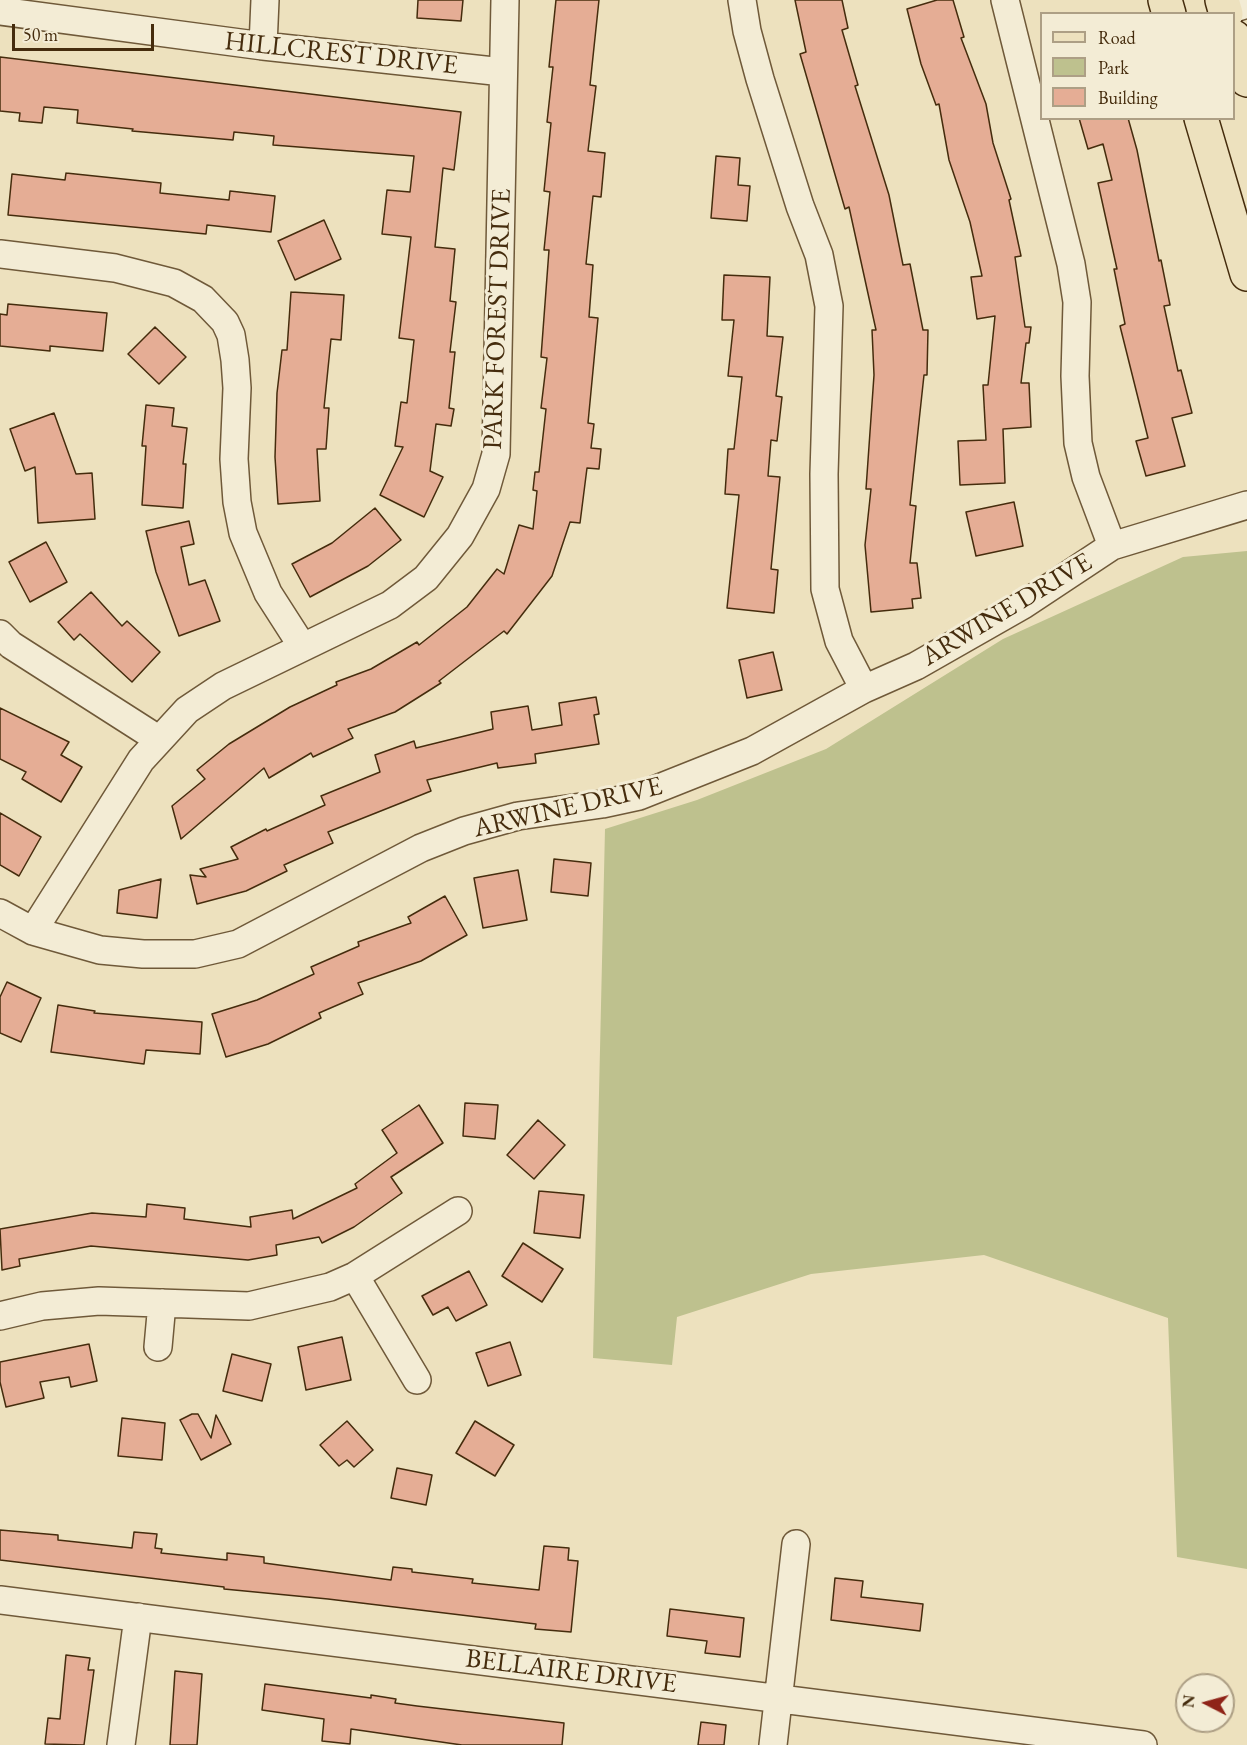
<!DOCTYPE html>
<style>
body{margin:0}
#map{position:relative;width:1247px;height:1745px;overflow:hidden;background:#ede1be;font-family:"EB Garamond",serif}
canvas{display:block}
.legend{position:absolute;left:1040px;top:12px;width:195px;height:108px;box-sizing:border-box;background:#f3ecd5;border:2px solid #ad9f85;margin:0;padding:8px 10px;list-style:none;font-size:18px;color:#452c0d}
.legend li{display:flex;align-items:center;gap:12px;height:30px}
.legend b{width:30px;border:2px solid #ad9f85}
.north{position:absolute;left:1175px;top:1673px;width:60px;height:60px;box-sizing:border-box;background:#f3ecd5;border:2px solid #ad9f85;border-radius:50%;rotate:276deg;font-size:16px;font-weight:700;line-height:24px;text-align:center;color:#452c0d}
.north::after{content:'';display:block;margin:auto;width:21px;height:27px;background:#8f2418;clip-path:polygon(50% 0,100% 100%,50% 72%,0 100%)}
.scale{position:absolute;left:12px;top:24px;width:142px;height:27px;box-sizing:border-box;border:3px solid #452c0d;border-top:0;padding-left:8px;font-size:18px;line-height:21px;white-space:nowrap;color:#452c0d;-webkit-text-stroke:4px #f3ecd5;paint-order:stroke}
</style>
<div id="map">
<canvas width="1247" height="1745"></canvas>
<ul class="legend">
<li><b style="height:8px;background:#ede1be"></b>Road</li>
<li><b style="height:16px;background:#bec18e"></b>Park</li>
<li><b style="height:16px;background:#e5ad95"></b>Building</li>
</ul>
<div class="north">N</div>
<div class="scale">50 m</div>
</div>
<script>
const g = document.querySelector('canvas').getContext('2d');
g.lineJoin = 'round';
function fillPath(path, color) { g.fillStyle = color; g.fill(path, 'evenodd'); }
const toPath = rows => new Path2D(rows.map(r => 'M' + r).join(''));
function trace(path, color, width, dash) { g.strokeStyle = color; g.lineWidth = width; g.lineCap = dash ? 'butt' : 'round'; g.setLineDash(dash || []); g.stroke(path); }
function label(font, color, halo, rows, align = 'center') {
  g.font = font + ' "EB Garamond",serif'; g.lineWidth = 6; g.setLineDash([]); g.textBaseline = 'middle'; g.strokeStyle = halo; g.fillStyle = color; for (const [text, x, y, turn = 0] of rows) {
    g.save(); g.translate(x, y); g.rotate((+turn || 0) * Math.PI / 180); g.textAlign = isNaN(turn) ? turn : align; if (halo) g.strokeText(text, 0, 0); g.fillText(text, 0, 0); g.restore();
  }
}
fillPath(toPath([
 [1247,551,1247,1569,1177,1557,1168,1318,984,1255,811,1274,677,1317,672,1365,593,1358,605,829,697,800,826,749,1003,639,1183,557]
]), '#bec18e');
const building = toPath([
 [418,0,463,0,461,21,417,18,418,0],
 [556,0,599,0,590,85,596,86,588,151,605,153,601,197,593,196,586,264,593,265,589,317,598,318,588,423,594,424,591,448,601,449,599,469,587,468,580,523,570,522,552,576,507,634,504,631,439,681,441,683,395,712,348,729,353,738,313,757,311,753,269,778,264,768,181,839,172,806,205,779,197,770,229,744,290,707,337,685,336,682,371,669,417,642,419,645,467,607,497,569,504,574,519,525,533,529,537,491,533,490,535,472,539,472,546,409,541,408,547,358,541,357,549,250,544,250,550,192,544,191,551,123,547,122,553,67,549,67,556,0],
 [795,0,842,0,848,28,842,30,858,85,855,86,889,195,903,265,910,264,923,330,928,330,927,375,924,375,910,505,916,506,910,563,917,563,921,598,912,599,913,608,871,612,865,545,871,489,866,489,874,375,872,330,876,330,849,207,845,209,800,54,806,52,795,0],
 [937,0,953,0,964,37,961,38,986,104,993,143,1011,199,1009,200,1021,256,1015,257,1025,327,1031,327,1029,343,1026,343,1021,383,1029,383,1031,427,1003,429,1005,483,960,485,958,441,986,440,983,385,988,385,995,316,977,319,971,277,982,276,970,222,949,160,939,104,936,105,921,64,907,9,937,0],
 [0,57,461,112,454,170,443,168,435,247,455,249,450,301,456,302,450,352,455,352,449,408,454,409,451,426,436,424,430,471,443,477,424,517,380,495,403,447,395,446,401,402,407,403,414,340,399,338,411,237,382,234,387,190,410,192,414,156,273,145,274,136,234,132,233,140,132,131,133,129,77,123,78,110,44,107,42,123,19,121,20,113,0,111,0,57],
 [1079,118,1128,118,1137,150,1159,261,1161,260,1170,305,1164,306,1178,371,1181,370,1192,413,1172,418,1185,466,1146,476,1136,441,1148,438,1120,326,1125,324,1114,269,1117,269,1098,183,1112,180,1103,144,1088,149,1079,118],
 [716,156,740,158,738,185,750,186,747,221,711,218,716,156],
 [66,173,161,183,160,193,229,200,230,191,275,196,271,232,207,225,206,234,8,215,12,174,65,180,66,173],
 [324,220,341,259,295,280,278,241,324,220],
 [724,275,770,277,767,336,783,337,776,396,782,397,777,441,771,440,768,476,780,477,771,569,778,570,774,613,727,608,739,495,725,494,728,449,734,449,742,377,728,376,734,320,722,320,724,275],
 [291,292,344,295,341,340,331,339,324,408,329,408,326,449,317,449,320,501,278,504,275,457,277,393,282,350,287,350,291,292],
 [8,304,107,313,103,351,50,346,50,351,0,346,0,314,7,315,8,304],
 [155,327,186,357,159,384,128,354,155,327],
 [146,405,174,408,172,426,187,428,183,464,186,464,183,508,142,505,146,446,142,446,146,405],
 [54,413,76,474,92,473,95,519,38,523,35,467,25,471,10,429,54,413],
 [1014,502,1023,546,976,556,966,512,1014,502],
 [375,508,401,540,368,566,310,597,292,564,332,543,375,508],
 [189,521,194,544,181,547,189,585,205,580,220,621,179,636,156,572,146,531,189,521],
 [46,542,67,582,30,602,9,562,46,542],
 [91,592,122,626,127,621,160,652,132,682,80,634,74,640,58,622,91,592],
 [773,652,782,690,747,698,739,660,773,652],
 [596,697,599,714,594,715,599,744,535,754,536,763,498,768,497,763,427,780,431,791,328,832,333,843,284,865,287,871,246,891,197,904,190,875,206,877,200,869,238,859,231,847,266,829,267,831,325,805,321,796,380,772,375,755,414,741,416,748,493,729,491,712,528,706,532,730,562,725,559,703,596,697],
 [0,708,69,742,61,755,82,767,61,802,22,779,26,772,0,759,0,708],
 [0,813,41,837,19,876,0,865,0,813],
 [554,859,591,863,588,896,551,892,554,859],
 [518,870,527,920,483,928,474,878,518,870],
 [161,879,157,918,117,913,119,890,161,879],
 [445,896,467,935,421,961,358,983,363,994,319,1013,321,1018,268,1044,226,1057,212,1014,257,1000,314,974,311,967,359,946,358,942,411,923,408,917,445,896],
 [7,982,41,998,21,1042,0,1033,0,997,7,982],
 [58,1005,95,1011,94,1013,202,1022,200,1054,146,1050,144,1064,51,1052,58,1005],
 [465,1103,498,1105,495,1139,463,1136,465,1103],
 [419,1105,443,1143,391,1177,402,1193,354,1227,322,1243,319,1237,276,1245,277,1255,248,1260,91,1246,19,1259,20,1266,2,1270,0,1229,92,1213,146,1217,147,1204,185,1208,184,1219,251,1227,250,1217,292,1210,293,1219,357,1188,355,1184,397,1153,382,1130,419,1105],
 [538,1120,565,1145,534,1179,507,1155,538,1120],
 [539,1191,584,1195,580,1238,534,1233,539,1191],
 [523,1243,563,1269,542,1302,502,1276,523,1243],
 [469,1271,487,1305,456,1321,448,1307,433,1315,422,1296,469,1271],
 [342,1337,351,1380,306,1390,298,1347,342,1337],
 [510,1342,521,1375,488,1386,476,1353,510,1342],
 [89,1344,97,1381,71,1387,69,1377,40,1382,44,1398,6,1407,0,1382,0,1362,89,1344],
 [232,1354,271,1364,262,1401,223,1391,232,1354],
 [192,1414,198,1414,211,1438,216,1415,231,1444,201,1460,180,1420,192,1414],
 [122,1418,165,1423,162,1460,118,1456,122,1418],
 [347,1421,373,1450,354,1467,347,1460,339,1466,320,1445,347,1421],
 [475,1421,514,1445,495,1476,456,1453,475,1421],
 [397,1468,432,1475,426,1505,391,1498,397,1468],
 [0,1530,58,1535,58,1540,132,1548,134,1532,157,1534,155,1548,162,1549,161,1553,227,1560,227,1553,264,1557,264,1563,391,1580,393,1567,412,1569,412,1572,473,1579,472,1583,539,1590,544,1546,569,1548,568,1560,578,1561,571,1632,535,1629,536,1624,328,1599,224,1589,224,1587,0,1560,0,1530],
 [835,1578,863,1581,861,1597,923,1604,920,1631,831,1620,835,1578],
 [670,1609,744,1618,740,1657,705,1653,707,1641,667,1636,670,1609],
 [66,1655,90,1658,88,1670,94,1670,84,1745,45,1744,48,1718,60,1719,66,1655],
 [175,1671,202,1674,197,1745,170,1745,175,1671],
 [265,1684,371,1698,371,1695,396,1699,395,1703,417,1706,564,1723,562,1745,462,1745,351,1729,350,1744,322,1741,324,1719,262,1710,265,1684],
 [701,1722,726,1725,724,1745,698,1745,701,1722]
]);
fillPath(building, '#e5ad95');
trace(building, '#452c0d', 1.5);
const minor = toPath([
 [742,0,747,31,760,79,800,206,819,255,829,306,824,474,825,589,839,641,864,689],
 [1005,0,1071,264,1077,302,1075,376,1078,443,1086,477,1112,546],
 [0,11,263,46,503,72],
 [1226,11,1247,4],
 [263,46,265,0],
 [0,254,115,268,174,283,203,299,225,322,231,335,235,360,237,388,234,459,237,502,243,533,268,593,302,646],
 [0,634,11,645,158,739],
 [0,913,33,931,100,950,143,954,195,954,238,944,421,848,464,831,518,816,602,804,639,796,752,751,864,689,916,666,1023,605,1112,546,1247,505],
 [33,931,141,760,187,710,223,686,390,605,426,578,460,536,486,489,496,454,505,0],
 [355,1276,417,1380],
 [0,1316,42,1306,99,1301,249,1306,330,1287,355,1276,458,1211],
 [158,1347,162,1303],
 [0,1600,1143,1745],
 [121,1745,138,1617],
 [773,1745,796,1544]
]);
const major = toPath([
 [1165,0,1169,14],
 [1222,0,1226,14],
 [1234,37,1247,80],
 [1201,118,1247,274]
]);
trace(minor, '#6f5939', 30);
trace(major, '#452c0d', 36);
trace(minor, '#f3ecd5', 27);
trace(major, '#ede1be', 33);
label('27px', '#452c0d', '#f3ecd5', [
 ["HILLCREST DRIVE",341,54,6],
 ["PARK FOREST DRIVE",498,319,-88],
 ["ARWINE DRIVE",1007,610,-31],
 ["ARWINE DRIVE",568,808,-13],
 ["BELLAIRE DRIVE",571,1672,7]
]);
</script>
